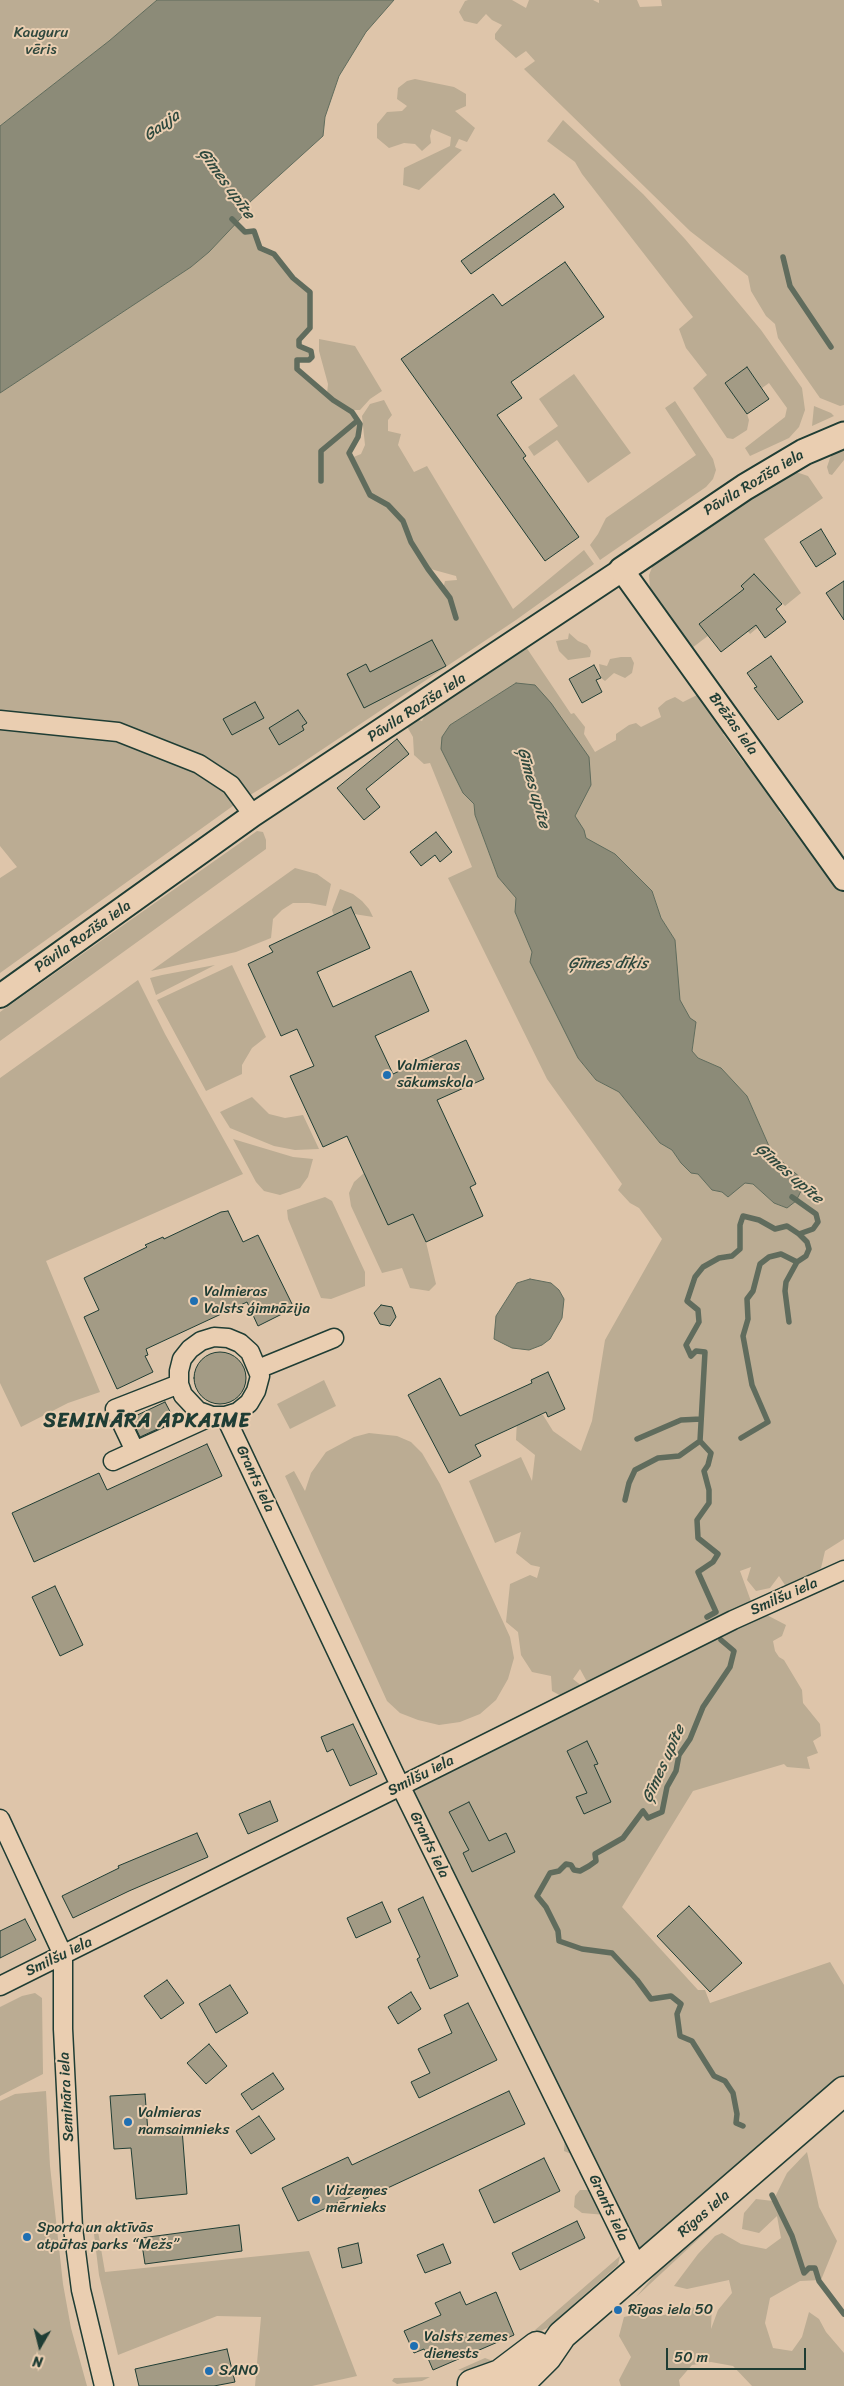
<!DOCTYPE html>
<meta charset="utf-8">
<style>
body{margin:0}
#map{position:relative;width:844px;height:2386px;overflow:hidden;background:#dec5aa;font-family:Sriracha,sans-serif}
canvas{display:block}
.north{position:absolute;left:15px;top:2321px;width:50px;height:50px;-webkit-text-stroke:4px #eaceb1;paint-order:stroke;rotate:188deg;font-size:14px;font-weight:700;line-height:20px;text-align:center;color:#1f3d34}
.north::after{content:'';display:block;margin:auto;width:18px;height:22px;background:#1f3d34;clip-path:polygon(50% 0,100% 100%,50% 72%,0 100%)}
.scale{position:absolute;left:666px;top:2348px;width:140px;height:22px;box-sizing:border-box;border:2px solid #1f3d34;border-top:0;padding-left:6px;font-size:15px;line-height:18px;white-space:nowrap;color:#1f3d34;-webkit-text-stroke:4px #eaceb1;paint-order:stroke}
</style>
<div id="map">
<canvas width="844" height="2386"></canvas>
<div class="north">N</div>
<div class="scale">50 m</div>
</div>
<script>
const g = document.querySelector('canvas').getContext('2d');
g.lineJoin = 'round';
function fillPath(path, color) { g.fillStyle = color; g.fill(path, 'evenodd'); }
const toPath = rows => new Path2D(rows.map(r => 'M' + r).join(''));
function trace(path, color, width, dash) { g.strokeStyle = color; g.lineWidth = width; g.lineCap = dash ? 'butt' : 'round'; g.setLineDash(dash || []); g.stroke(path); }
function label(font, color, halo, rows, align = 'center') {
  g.font = font + ' Sriracha,sans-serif'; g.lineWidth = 4; g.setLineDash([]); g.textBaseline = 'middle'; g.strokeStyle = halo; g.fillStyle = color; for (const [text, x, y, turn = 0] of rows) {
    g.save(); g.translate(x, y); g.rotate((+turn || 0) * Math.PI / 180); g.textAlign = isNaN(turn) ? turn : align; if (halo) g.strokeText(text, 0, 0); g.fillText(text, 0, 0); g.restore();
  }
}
fillPath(toPath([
 [0,0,157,0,109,41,0,126],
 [468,0,512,0,526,8,529,0,593,0,599,3,599,0,637,0,640,7,662,6,661,0,844,0,844,405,840,406,820,398,778,338,775,324,766,316,751,291,748,276,690,231,524,69,535,61,526,51,516,58,495,39,495,34,502,25,492,20,486,14,477,24,464,21,459,12,465,1],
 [415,79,454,87,466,94,466,106,455,111,475,128,467,142,459,139,455,147,462,150,419,190,403,185,404,168,450,146,451,137,432,129,430,136,431,143,422,151,415,144,404,143,389,148,377,138,377,124,387,112,402,111,407,106,397,99,398,88,407,81],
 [563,120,643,194,685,239,761,330,802,388,805,410,799,427,789,438,750,456,745,448,785,417,787,408,769,383,762,388,747,367,725,383,747,414,749,420,747,430,733,439,727,438,693,388,707,375,686,348,679,329,693,317,582,174,575,162,547,141],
 [235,224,245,232,254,231,261,248,274,254,293,278,310,292,310,328,299,340,299,346,311,351,312,357,309,360,297,360,297,369,327,394,328,384,319,351,319,339,355,346,382,391,370,399,360,410,350,410,360,424,358,437,349,453,351,458,361,454,365,445,362,416,370,404,384,400,392,415,388,420,388,431,401,434,398,445,414,472,427,466,513,609,584,550,594,564,516,620,296,767,237,803,0,973,0,878,17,867,0,846,0,393,191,267,209,252],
 [427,568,456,576,457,580,445,581,443,589],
 [574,374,631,453,588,483,557,440,534,456,528,447,558,426,539,399],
 [675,401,713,459,716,470,713,479,706,487,600,560,590,545,598,534,606,518,696,455,665,408],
 [814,406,831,413,834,416,812,426],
 [844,446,844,460,832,475,829,474,827,467,830,458,834,452],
 [788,473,799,473,808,476,823,498,764,539,801,593,785,606,754,575,741,586,768,619,750,634,726,603,700,623,709,635,692,648,650,588,649,575,653,565,659,557],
 [569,633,578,641,587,645,591,651,590,657,568,660,559,651,556,641,568,639],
 [526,647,571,714,574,713,585,727,584,734,595,752,616,740,616,734,629,725,636,723,641,727,661,717,658,708,666,701,675,697,683,702,701,693,727,731,723,734,744,763,753,764,783,805,779,812,789,825,792,824,820,858,825,872,834,883,844,891,844,1539,825,1551,821,1568,796,1586,785,1585,779,1576,770,1588,756,1591,747,1580,751,1567,740,1571,752,1604,763,1613,786,1625,782,1636,773,1641,775,1651,779,1657,784,1660,802,1690,803,1703,820,1724,821,1736,813,1741,818,1753,807,1757,810,1769,787,1767,784,1764,693,1791,622,1907,698,1990,705,1990,710,2003,830,1962,844,1985,844,2093,639,2270,606,2215,582,2213,574,2207,575,2196,580,2190,588,2190,588,2182,583,2180,579,2173,579,2163,576,2156,564,2151,565,2135,401,1786,592,1691,580,1669,573,1679,583,1687,565,1698,552,1691,551,1676,532,1672,521,1655,518,1632,506,1622,510,1584,530,1575,537,1578,540,1567,531,1565,516,1553,521,1532,495,1543,469,1481,521,1457,532,1481,535,1455,516,1440,517,1420,528,1415,543,1415,553,1431,581,1451,592,1421,605,1340,662,1239,639,1208,630,1203,618,1190,622,1184,547,1079,448,878,472,867,430,763,424,764,414,755,413,737,405,723,412,718,422,721,425,715],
 [516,683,577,827,587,843,615,854,652,891,661,918,675,940,678,999,695,1028,692,1051,697,1058,721,1068,747,1096,772,1153,784,1163,787,1208,774,1203,753,1184,736,1178,722,1192,712,1190,697,1171,681,1163,672,1150,660,1143,619,1092,596,1080,578,1058,516,912,516,898,498,877,475,815,474,804,442,737,450,725],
 [621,657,631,657,634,663,632,673,625,678,614,673,605,681,601,678,599,664,607,666,610,659],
 [257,831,263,832,266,840,266,849,0,1041,0,1012],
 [295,868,317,874,331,884,326,906,309,903,293,903,282,910,273,919,271,938,236,952,151,971],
 [340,889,353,894,362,901,369,909,373,917,354,914,334,916,332,910],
 [215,965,156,995,150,978,162,975],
 [232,965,266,1037,252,1048,242,1065,242,1074,206,1091,157,1000],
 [138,980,165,1034,243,1174,46,1261,100,1392,68,1403,21,1427,0,1383,0,1078],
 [252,1097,269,1114,285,1118,303,1115,319,1149,295,1150,274,1146,230,1128,220,1112],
 [233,1139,293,1157,313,1159,308,1177,300,1188,280,1195,264,1191,256,1182],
 [364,1173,413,1214,426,1242,436,1284,429,1291,410,1288,402,1268,382,1273,351,1206,349,1193,354,1182],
 [325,1197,332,1201,365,1272,365,1286,331,1299,321,1298,288,1219,287,1210],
 [324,1380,336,1406,290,1429,277,1404],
 [369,1433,397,1436,411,1442,422,1453,440,1484,510,1637,514,1658,508,1679,496,1700,480,1714,460,1722,439,1725,418,1720,400,1713,387,1701,285,1476,294,1471,305,1491,311,1473,326,1452,354,1437],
 [35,1993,42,1998,43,2074,0,2096,0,2007,22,1996],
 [46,2091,50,2166,63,2284,71,2328,87,2386,0,2386,0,2101,15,2094],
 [840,2110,844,2112,720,2219,636,2297,669,2258],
 [807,2152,819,2207,837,2241,821,2280,800,2281,770,2298,765,2323,773,2348,792,2351,802,2337,809,2312,819,2319,826,2332,844,2353,844,2386,752,2386,733,2366,711,2362,692,2365,679,2380,680,2386,621,2386,619,2380,631,2357,619,2336,624,2317,643,2313,660,2316,712,2303,711,2329,718,2310,732,2293,729,2280,687,2289,674,2286,698,2254,715,2236,722,2233,741,2244,766,2249,781,2238,777,2216,759,2233,742,2229,744,2213,756,2199,773,2201,787,2173],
 [98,2231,105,2272,309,2251,357,2376,312,2386,255,2386,261,2317,217,2316,118,2355,99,2275,94,2234],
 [620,2256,618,2265,547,2328,539,2332,535,2330],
 [485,2358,493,2361,497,2366,477,2372,458,2370],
 [430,2377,422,2381,397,2384,392,2381,394,2378]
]), '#bbac93');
const water = toPath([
 [157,0,394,0,366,32,339,76,325,117,323,136,250,202,243,216,209,252,191,267,0,393,0,126,109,41,157,0],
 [516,683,535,685,551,703,589,757,591,785,575,816,584,830,586,838,615,854,652,891,661,918,675,940,680,1000,690,1018,696,1022,692,1051,698,1058,721,1068,747,1096,772,1153,802,1179,802,1189,796,1201,787,1208,774,1203,753,1184,745,1183,728,1197,722,1192,712,1190,698,1174,691,1173,681,1163,672,1150,660,1143,619,1092,596,1080,578,1058,530,962,532,952,515,912,516,898,498,877,475,815,474,804,463,793,441,749,442,737,450,725,516,683],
 [530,1279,551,1283,559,1290,564,1299,562,1318,550,1339,542,1345,529,1350,512,1348,494,1339,496,1316,517,1283,530,1279]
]);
fillPath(water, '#8c8b78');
trace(water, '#606c5d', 1);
trace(toPath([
 [232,219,245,232,254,231,260,248,274,254,293,278,310,292,310,328,299,340,299,346,311,351,312,357,309,360,297,360,297,369,333,400,352,412,360,424,358,437,349,453,370,495,388,505,403,521,411,542,428,569,450,598,456,618],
 [783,257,790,286,831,347],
 [321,481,321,451,357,421],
 [789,1322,785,1291,786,1282,797,1262],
 [741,1438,768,1422,752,1385,743,1336,748,1319,747,1299,753,1291,760,1264,769,1257,781,1254,797,1262,806,1256,809,1249,807,1242,799,1234],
 [637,1439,681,1420,701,1419],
 [625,1500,629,1483,635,1470,658,1458,679,1456,700,1441],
 [707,1617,716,1612,698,1572,713,1562,718,1554,698,1538,697,1520,709,1503,709,1490,704,1471,708,1465,711,1453,700,1441,705,1352,696,1351,691,1356,686,1345,699,1322,698,1310,687,1301,695,1277,703,1267,719,1258,732,1256,740,1249,740,1225,743,1216,759,1220,775,1229,787,1226,799,1234,813,1229,818,1222,816,1214,792,1197],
 [721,1640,734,1651,730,1667,703,1707,690,1739,679,1755,676,1771,667,1787,662,1812,648,1818,643,1811,623,1838,595,1854,596,1861,589,1866,580,1871,574,1870,571,1865,566,1864,559,1871,550,1873,537,1896,546,1907,558,1931,559,1941,582,1949,612,1953,637,1980,651,1999,671,1996,681,2004,677,2014,680,2036,692,2041,714,2076,725,2081,733,2093,737,2114,736,2123,743,2126],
 [772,2195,792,2236,804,2273,809,2268,815,2268,819,2281,844,2314]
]), '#606c5d', 5.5);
const building = toPath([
 [554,194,564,207,471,274,461,261,554,194],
 [565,262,604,317,511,382,522,398,497,415,526,456,523,458,579,537,545,561,401,359,493,294,502,306,565,262],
 [747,367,769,399,747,414,725,383,747,367],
 [821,529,836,554,816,567,800,542,821,529],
 [754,574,782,604,776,609,786,622,765,638,756,625,721,652,699,624,744,589,741,586,754,574],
 [844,581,844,620,826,593,844,581],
 [432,640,446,666,364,708,347,674,366,664,370,672,432,640],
 [771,656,803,702,778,720,754,688,757,687,747,673,771,656],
 [594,665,601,678,596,680,602,692,582,703,569,679,594,665],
 [255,702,264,718,232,735,223,719,255,702],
 [298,710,307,723,302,726,304,730,279,745,269,728,298,710],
 [397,739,409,754,366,789,380,807,364,820,337,788,397,739],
 [436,832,452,852,440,862,435,855,421,866,410,852,436,832],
 [351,907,370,948,317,972,333,1007,411,971,429,1011,375,1036,393,1074,466,1040,484,1079,437,1100,476,1184,470,1187,483,1216,426,1242,413,1214,388,1225,347,1136,323,1147,290,1076,314,1066,297,1029,281,1036,248,964,273,952,269,946,351,907],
 [228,1211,243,1242,258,1235,294,1308,258,1326,247,1302,146,1349,148,1355,145,1356,153,1372,117,1389,84,1317,99,1310,84,1278,147,1247,145,1245,163,1237,164,1239,221,1212,228,1211],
 [381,1305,392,1307,396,1317,390,1326,380,1324,374,1313,381,1305],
 '194 1378a26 26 0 1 1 52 0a26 26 0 1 1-52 0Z',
 [548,1372,565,1409,548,1417,546,1412,475,1445,481,1456,449,1473,408,1395,440,1378,460,1416,532,1383,531,1380,548,1372],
 [165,1402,175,1421,140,1437,131,1418,165,1402],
 [207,1444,222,1476,34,1562,12,1513,99,1473,107,1490,207,1444],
 [55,1586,83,1645,60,1656,32,1597,55,1586],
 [353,1724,377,1774,350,1786,333,1749,327,1752,321,1737,353,1724],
 [587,1741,598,1764,594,1765,611,1802,584,1814,576,1797,587,1793,567,1751,587,1741],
 [270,1801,278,1821,248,1834,239,1814,270,1801],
 [469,1802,489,1841,506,1833,515,1852,472,1872,463,1853,469,1850,449,1812,469,1802],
 [197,1833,208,1857,129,1891,73,1918,62,1896,119,1868,118,1866,197,1833],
 [423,1897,458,1976,430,1989,417,1959,420,1957,398,1909,423,1897],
 [382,1902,391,1922,356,1938,347,1918,382,1902],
 [689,1906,742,1963,710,1992,657,1936,689,1906],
 [25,1919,36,1940,0,1958,0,1931,25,1919],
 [167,1980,184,2003,161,2019,144,1996,167,1980],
 [230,1985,248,2013,216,2033,199,2004,230,1985],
 [411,1992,421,2009,398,2024,388,2007,411,1992],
 [468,2003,497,2060,419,2098,411,2082,430,2073,418,2049,452,2033,444,2015,468,2003],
 [209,2044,227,2066,206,2084,187,2063,209,2044],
 [273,2073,284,2089,252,2110,241,2094,273,2073],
 [509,2091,525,2124,364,2199,361,2192,298,2221,282,2188,348,2157,352,2165,509,2091],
 [145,2094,148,2132,182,2129,187,2194,136,2199,131,2148,114,2149,110,2096,145,2094],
 [259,2116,275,2139,251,2154,236,2131,259,2116],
 [544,2158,560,2191,494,2223,479,2190,544,2158],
 [577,2221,585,2238,520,2270,512,2253,577,2221],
 [239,2225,242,2251,145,2264,141,2238,239,2225],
 [358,2243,362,2263,342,2268,338,2248,358,2243],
 [443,2244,451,2263,425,2273,417,2255,443,2244],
 [460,2292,466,2305,496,2292,514,2335,433,2370,424,2349,414,2353,404,2331,441,2315,435,2303,460,2292],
 [227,2349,235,2382,214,2386,139,2386,135,2369,227,2349]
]);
fillPath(building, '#a39b85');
trace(building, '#1f3d34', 1);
const minor = toPath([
 [0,720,118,732,199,764,231,785,253,815],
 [214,1337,228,1338,240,1343,250,1352,260,1376,256,1391,249,1403,238,1412,225,1416,212,1416,198,1411,183,1395,179,1384,179,1371,182,1359,190,1349,201,1341,214,1337],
 [258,1369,334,1338],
 [179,1384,115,1409,135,1451,212,1416],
 [225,1416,396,1777,639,2270],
 [113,1461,135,1451],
 [0,1819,63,1955,63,2029,73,2228,81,2290,104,2386],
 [0,1986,733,1620,844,1570]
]);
const tertiary = toPath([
 [0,996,253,815,622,570,844,879]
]);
const secondary = toPath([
 [622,570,745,487,804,452,844,435]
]);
const primary = toPath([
 [472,2384,500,2374,537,2346],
 [518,2386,547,2357,562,2335,844,2091]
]);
trace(minor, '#1f3d34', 21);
trace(tertiary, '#1f3d34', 26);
trace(secondary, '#1f3d34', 29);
trace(primary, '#1f3d34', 31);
trace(minor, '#eaceb1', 18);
trace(tertiary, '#eaceb1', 22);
trace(secondary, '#eaceb1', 25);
trace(primary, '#eaceb1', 28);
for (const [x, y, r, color] of [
 [387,1075,5,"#1f6fb2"],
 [194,1301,5,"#1f6fb2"],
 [128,2122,5,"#1f6fb2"],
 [316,2200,5,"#1f6fb2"],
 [27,2237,5,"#1f6fb2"],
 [618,2310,5,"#1f6fb2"],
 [414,2346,5,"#1f6fb2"],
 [209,2371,5,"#1f6fb2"]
]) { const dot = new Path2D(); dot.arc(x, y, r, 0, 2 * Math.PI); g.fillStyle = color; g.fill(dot); trace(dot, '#eaceb1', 2); }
label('15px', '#2f483e', '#eaceb1', [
 ["Kauguru",41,33],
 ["vēris",41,50]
]);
label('15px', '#1f3d34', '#eaceb1', [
 ["Pāvila Rozīša iela",754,483,-31],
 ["Pāvila Rozīša iela",417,708,-33],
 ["Brēžas iela",733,724,54],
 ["Pāvila Rozīša iela",83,937,-35],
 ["Grants iela",255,1479,65],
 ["Smilšu iela",784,1597,-24],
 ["Smilšu iela",421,1776,-27],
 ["Grants iela",429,1845,64],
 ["Smilšu iela",59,1957,-26],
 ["Semināra iela",67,2097,-93],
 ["Grants iela",608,2208,64],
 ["Rīgas iela",704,2214,-41]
]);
label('15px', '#1f3d34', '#eaceb1', [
 ["Valmieras",397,1066],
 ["sākumskola",397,1083],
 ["Valmieras",204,1292],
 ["Valsts ģimnāzija",204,1309],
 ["Valmieras",138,2113],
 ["namsaimnieks",138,2130],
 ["Vidzemes",326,2191],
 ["mērnieks",326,2208],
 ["Sporta un aktīvās",37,2228],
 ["atpūtas parks “Mežs”",37,2245],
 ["Rīgas iela 50",628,2310],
 ["Valsts zemes",424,2337],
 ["dienests",424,2354],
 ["SANO",219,2371]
], 'left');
label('italic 16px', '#2f493e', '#eaceb1', [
 ["Gauja",162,126,-36],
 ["Ģīmes upīte",226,184,54],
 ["Ģīmes upīte",533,788,74],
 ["Ģīmes dīķis",608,964],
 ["Ģīmes upīte",789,1174,41],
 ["Ģīmes upīte",664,1764,-66]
]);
g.letterSpacing = '1px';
label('bold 20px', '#1f3d34', '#eaceb1', [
 ["SEMINĀRA APKAIME",147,1422]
]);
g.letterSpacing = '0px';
</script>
